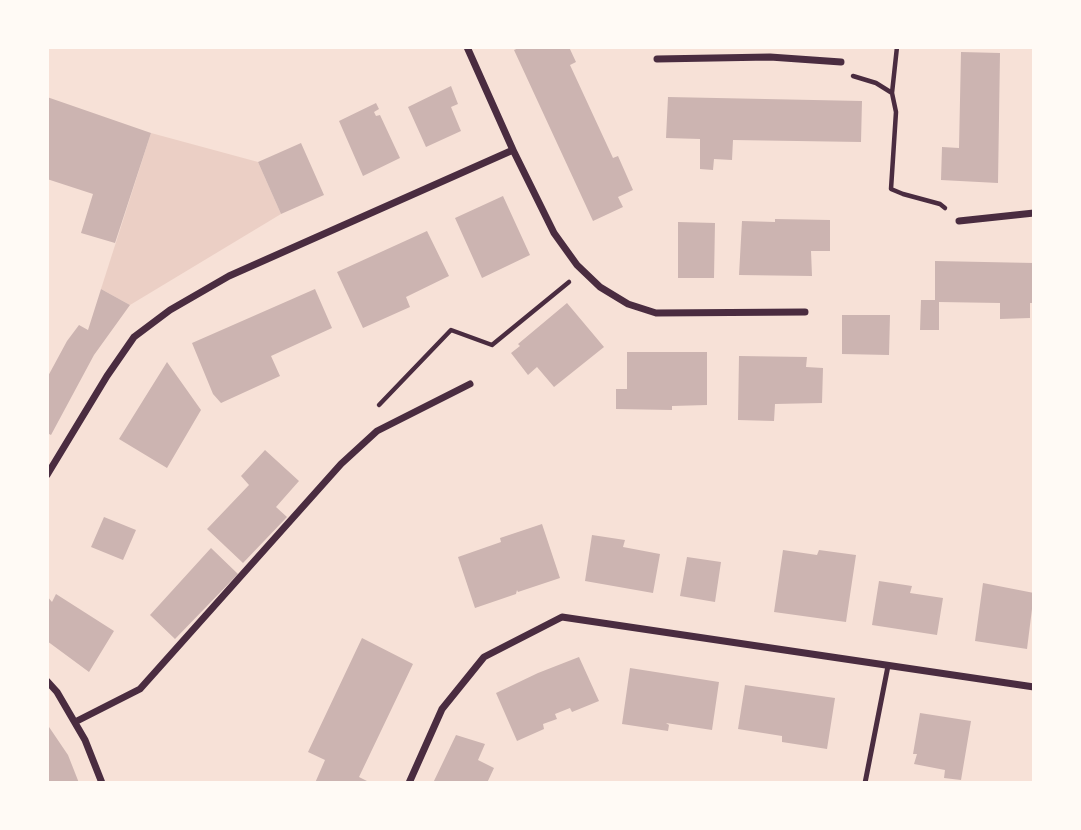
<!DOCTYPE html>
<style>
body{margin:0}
#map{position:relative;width:1081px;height:830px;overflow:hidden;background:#f7e1d7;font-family:Montserrat,sans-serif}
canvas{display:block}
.frame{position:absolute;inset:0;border:49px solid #fffaf5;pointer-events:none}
</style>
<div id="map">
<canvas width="1081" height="830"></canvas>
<div class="frame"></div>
</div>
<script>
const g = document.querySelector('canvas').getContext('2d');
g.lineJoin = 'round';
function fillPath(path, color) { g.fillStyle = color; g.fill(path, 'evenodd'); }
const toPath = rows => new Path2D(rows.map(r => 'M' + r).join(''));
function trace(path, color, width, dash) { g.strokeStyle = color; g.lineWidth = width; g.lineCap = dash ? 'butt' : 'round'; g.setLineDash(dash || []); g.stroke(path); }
fillPath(toPath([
 [151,133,258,162,281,214,130,305,101,289]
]), '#ebcfc5');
fillPath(toPath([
 [521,47,569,47,576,62,570,65,613,158,618,156,633,190,618,197,623,207,593,221,514,50],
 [961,52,1000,53,998,183,941,180,942,147,959,148],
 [451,86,458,104,451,107,461,131,426,147,408,107],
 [47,97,151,133,115,243,81,233,93,194,47,179],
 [668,97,862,101,861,142,733,140,732,160,714,159,713,170,700,169,700,139,666,138],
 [376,103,379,109,374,112,376,116,380,115,400,158,363,176,339,121],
 [301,143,324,195,281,214,258,162],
 [503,196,530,255,482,278,455,218],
 [775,219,830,220,830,251,811,251,812,276,739,275,742,221,775,222],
 [678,222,715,223,714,278,678,278],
 [427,231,449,276,406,297,410,307,363,328,337,272],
 [935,261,1034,263,1034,303,1030,303,1030,318,1000,319,1000,303,939,302,939,330,920,330,921,300,935,300],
 [101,289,130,305,94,355,51,435,47,433,47,378,67,341,79,325,88,330],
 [315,289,332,328,271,356,280,376,221,403,213,394,192,343],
 [567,303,604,347,554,387,537,367,528,375,511,353,520,346,518,344],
 [842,315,890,315,889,355,842,354],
 [627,352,707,352,707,405,672,406,672,410,616,409,616,389,627,389],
 [739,356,807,357,806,367,823,368,822,403,775,404,774,421,738,420],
 [167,362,201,410,167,468,119,439],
 [265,450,299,481,276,507,287,517,243,563,207,529,249,485,241,476],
 [104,517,136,530,123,560,91,547],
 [542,524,560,578,518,592,517,590,516,594,475,608,458,557,501,542,500,538],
 [592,535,625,540,623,547,660,554,653,593,585,581],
 [211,548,238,574,175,639,150,615],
 [783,550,817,555,819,550,856,555,846,622,774,612],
 [687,557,721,562,715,602,680,596],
 [879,581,912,586,910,593,943,598,937,635,872,625],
 [983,583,1034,593,1027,649,975,641],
 [56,594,114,631,89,672,47,641,47,596,52,602],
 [362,638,413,664,359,777,371,783,315,783,325,760,308,752],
 [579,657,599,701,572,712,570,708,555,714,557,719,543,724,544,729,517,741,496,693,538,673],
 [630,668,719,682,712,730,666,723,669,725,668,731,622,724],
 [745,685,835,698,827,749,782,742,782,736,738,729],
 [920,713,971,721,961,780,944,778,945,770,914,764,917,754,913,754],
 [47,724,68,755,79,783,47,783],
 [456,735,485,744,478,760,494,768,487,783,433,783]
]), '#ccb4b1');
trace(toPath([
 [853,76,876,83,892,93,896,112,891,189,903,194,940,204,945,208],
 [892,93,897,47],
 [379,405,451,330,492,345,569,282]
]), '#4a2c40', 4.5);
trace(toPath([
 [865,783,888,666]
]), '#4a2c40', 5);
trace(toPath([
 [467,47,513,150,554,233,577,265,600,287,628,304,656,313,805,312],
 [657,59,770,57,841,62],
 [959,221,1034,213],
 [47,475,107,376,134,337,170,310,229,276,513,150],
 [47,681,57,692,85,740,102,783],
 [75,722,140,689,341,464,377,431,470,384],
 [409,783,442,709,484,657,562,617,1034,687]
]), '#4a2c40', 7);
</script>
